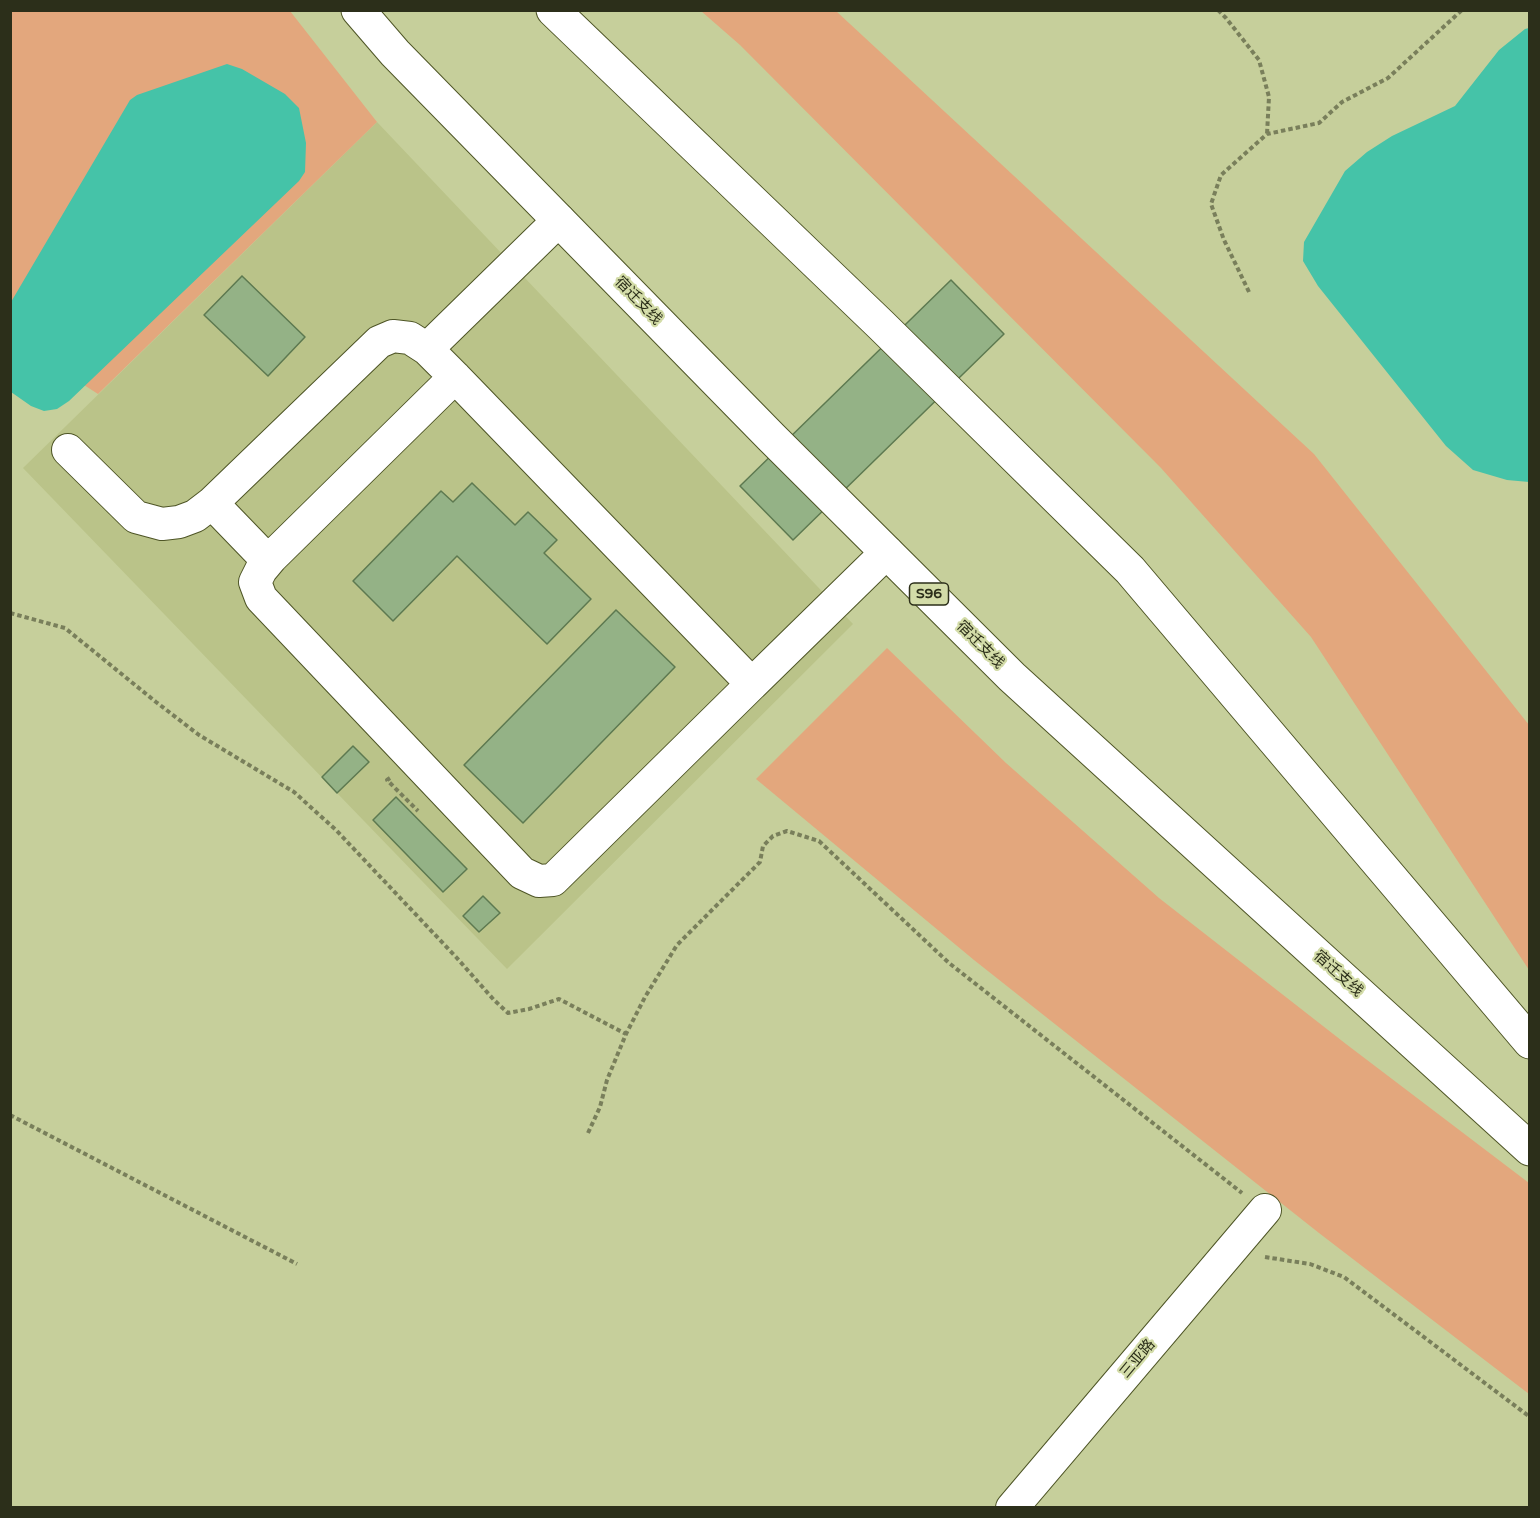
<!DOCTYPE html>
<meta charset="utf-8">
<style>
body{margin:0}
#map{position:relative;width:1540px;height:1518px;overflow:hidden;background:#c6cf9b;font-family:"Varela Round",sans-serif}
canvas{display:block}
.frame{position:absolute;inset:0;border:12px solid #2c2f1a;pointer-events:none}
</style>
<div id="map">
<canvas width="1540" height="1518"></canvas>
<div class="frame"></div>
</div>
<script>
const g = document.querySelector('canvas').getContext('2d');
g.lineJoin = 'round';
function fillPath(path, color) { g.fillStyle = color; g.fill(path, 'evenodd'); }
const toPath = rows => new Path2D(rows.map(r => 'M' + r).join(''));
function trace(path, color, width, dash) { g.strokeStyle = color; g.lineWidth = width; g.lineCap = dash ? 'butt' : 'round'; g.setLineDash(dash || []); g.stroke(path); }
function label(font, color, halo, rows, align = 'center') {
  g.font = font + ' "Varela Round","Noto Sans SC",sans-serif'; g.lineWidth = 4.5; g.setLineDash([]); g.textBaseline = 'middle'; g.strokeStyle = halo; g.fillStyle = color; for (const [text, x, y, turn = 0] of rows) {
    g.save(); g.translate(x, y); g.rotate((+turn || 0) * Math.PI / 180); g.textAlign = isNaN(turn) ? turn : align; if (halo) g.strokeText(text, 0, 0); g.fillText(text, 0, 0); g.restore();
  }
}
fillPath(toPath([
 [377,122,853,624,507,969,23,468]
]), '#bac389');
fillPath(toPath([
 [10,11,290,11,377,122,98,394,11,338],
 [701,11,836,11,1314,454,1529,725,1529,970,1311,637,1161,468,740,45],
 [887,648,1006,763,1159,898,1346,1044,1529,1183,1529,1394,1319,1233,974,960,756,779]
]), '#e3a77d');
fillPath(toPath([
 [1529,28,1530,28,1529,482,1507,480,1473,470,1446,446,1318,286,1303,261,1304,242,1345,171,1367,152,1392,136,1455,106,1499,50,1525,29],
 [227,64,242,69,285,94,299,108,306,143,305,172,299,181,69,401,57,409,44,411,31,406,11,392,11,302,130,100,137,95]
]), '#45c3a8');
const building = toPath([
 [242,276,305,337,268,376,204,315,242,276],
 [951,280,1004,334,793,540,740,486,951,280],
 [472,483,515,525,528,512,557,540,544,553,591,599,547,644,457,556,393,621,353,581,441,491,453,502,472,483],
 [616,610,675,667,523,823,464,765,616,610],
 [353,746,369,762,337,793,322,777,353,746],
 [396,797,467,869,443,892,373,820,396,797],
 [483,896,500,913,479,932,463,916,483,896]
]);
fillPath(building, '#94b286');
trace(building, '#5d7950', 1.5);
const minor = toPath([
 [455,377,271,558,261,570,255,582,261,598,522,873,539,881,553,880,752,684,455,377,427,349,559,220],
 [68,450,136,517,162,524,179,522,195,516,212,503],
 [268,561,212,503,379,342,393,336,410,338,427,349],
 [752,684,887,552],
 [1012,1508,1265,1210]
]);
const highway = toPath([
 [358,10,395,53,771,437,1012,677,1530,1149],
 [553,10,881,325,1130,570,1530,1042]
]);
trace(minor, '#4e5526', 34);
trace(highway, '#4e5526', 35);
trace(toPath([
 [1218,10,1226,18,1259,60,1269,97,1267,134],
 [1249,292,1224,240,1211,204,1221,175,1267,134,1319,123,1342,102,1388,78,1462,10],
 [10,613,65,628,156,702,199,735,294,792,336,830,456,957,494,1000,508,1013,529,1009,559,999,626,1034],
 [390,778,387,780,418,811],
 [10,1115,297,1264],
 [588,1133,600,1107,607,1080,626,1034,645,997,677,945,760,862,763,846,773,836,787,831,819,841,949,963,1242,1193],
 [1265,1257,1310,1264,1344,1277,1530,1417]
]), '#797f5b', 4, [4.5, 3]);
trace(minor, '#fff', 32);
trace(highway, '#fff', 33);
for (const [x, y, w] of [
 [929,594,39]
]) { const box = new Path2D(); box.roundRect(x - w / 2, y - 11, w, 22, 4.5); g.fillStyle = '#d3dca8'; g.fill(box); trace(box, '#2c2f1a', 1.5); }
label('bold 14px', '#2c2f1a', null, [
 ["S96",929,594]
]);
label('15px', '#2c2f1a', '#d3dca8', [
 ["宿迁支线",638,301,46],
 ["宿迁支线",980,645,45],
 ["宿迁支线",1338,974,42],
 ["三亚路",1138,1359,-50]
]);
</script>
